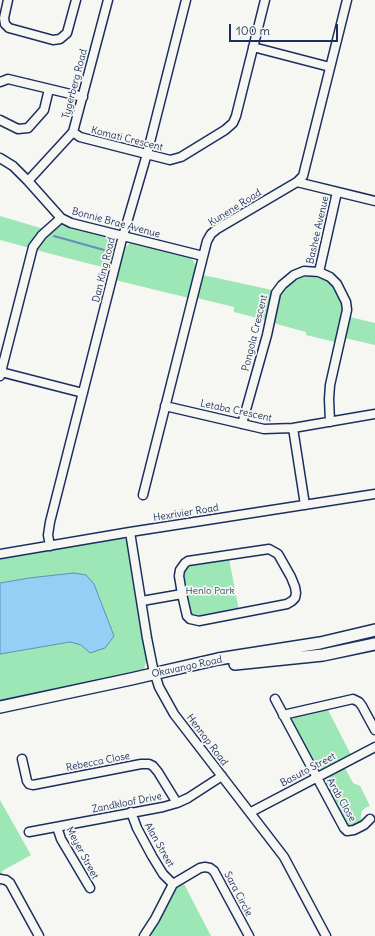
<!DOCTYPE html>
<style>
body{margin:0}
#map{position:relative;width:375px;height:936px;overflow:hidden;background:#f6f6f2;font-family:Delius,sans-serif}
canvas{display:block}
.scale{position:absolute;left:229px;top:24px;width:109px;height:18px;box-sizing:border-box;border:2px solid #1b2f5e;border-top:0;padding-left:5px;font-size:12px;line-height:14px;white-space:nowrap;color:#1b2f5e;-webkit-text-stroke:3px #f6f6f2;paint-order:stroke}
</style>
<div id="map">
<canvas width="375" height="936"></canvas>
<div class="scale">100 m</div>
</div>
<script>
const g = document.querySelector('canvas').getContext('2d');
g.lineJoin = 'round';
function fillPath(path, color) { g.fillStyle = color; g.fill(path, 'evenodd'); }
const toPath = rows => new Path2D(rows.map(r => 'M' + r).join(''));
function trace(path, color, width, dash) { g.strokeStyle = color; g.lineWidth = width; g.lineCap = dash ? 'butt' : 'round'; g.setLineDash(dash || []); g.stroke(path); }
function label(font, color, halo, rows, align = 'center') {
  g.font = font + ' Delius,sans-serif'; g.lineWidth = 3.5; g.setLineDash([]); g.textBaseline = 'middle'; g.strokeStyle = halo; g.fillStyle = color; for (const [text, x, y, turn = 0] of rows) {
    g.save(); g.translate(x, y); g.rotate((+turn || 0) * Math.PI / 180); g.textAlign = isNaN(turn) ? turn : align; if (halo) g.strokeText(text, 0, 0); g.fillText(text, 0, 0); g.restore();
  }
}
fillPath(toPath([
 [0,216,44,229,30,248,0,240],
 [62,225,111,237,115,245,110,269,36,250,39,242,56,228],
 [130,243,136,243,189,257,192,259,194,262,196,269,189,298,115,280,124,249],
 [203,275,272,290,265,320,234,312,234,307,197,298],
 [307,276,323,279,330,282,342,299,343,310,335,342,306,335,306,332,273,323,276,305,278,303,282,290,291,282],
 [350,317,375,323,375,345,345,338],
 [120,539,125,539,128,542,149,661,146,662,144,669,129,673,130,676,0,704,0,558],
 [229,558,239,611,200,618,192,616,189,612,183,577,185,569,192,565],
 [327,708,351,755,324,769,319,770,316,768,291,721,294,716],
 [344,766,353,783,360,786,370,806,365,808,362,811,361,814,361,822,353,828,346,826,324,783,325,777],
 [0,800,31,855,2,871,2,876,0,876],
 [183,882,211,936,152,936,150,933,174,890]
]), '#9de6b6');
const water = toPath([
 [74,573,86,575,94,584,114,636,105,648,90,653,81,645,70,642,0,654,0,583,29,578,74,573]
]);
fillPath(water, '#95cff5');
trace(water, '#648fb9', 1);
trace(toPath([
 [54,236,104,250]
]), '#648fb9', 2);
const minor = toPath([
 [8,0,4,18,5,24,9,28,53,40,60,39,67,33,76,0],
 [253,47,330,67],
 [0,82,8,79,83,97],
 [0,120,18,129,28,128,44,110,49,89],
 [73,132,80,137,170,160,181,157,225,130,233,123,236,116,265,0],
 [0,158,13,166,28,181,61,218,71,223,203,256],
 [28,181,73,132,108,0],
 [297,182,375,201],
 [319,272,337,192],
 [1,372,83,393],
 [0,376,33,247,42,235,61,218],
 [165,406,264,429,293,428,375,414],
 [242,424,267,335,276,293,282,285,294,275,304,271,319,272,330,277,337,284,346,302,347,310,330,385,329,399,330,422],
 [293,428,305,505],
 [143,495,207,241,211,234,217,229,297,182,303,176,347,0],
 [130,532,147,638,153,668,159,687,174,714,284,857,326,936],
 [50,546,48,535,50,522,121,243,147,154,186,0],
 [0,554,130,532,375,494],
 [142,601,182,594,187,616,190,619,199,621,287,604,292,601,295,598,296,593,295,587,291,577,278,554,269,549,188,561,185,563,180,570,179,576,182,594],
 [275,699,344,828,347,831,354,830,364,825,370,819],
 [283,715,353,699,359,702,362,706,375,730],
 [22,759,27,781,29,784,33,785,141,764,149,764,153,766,158,772,177,803],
 [131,812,137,828,152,856,163,874,173,884],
 [251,812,375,747],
 [57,827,61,839,90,888],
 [29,832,163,807,177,803,188,798,222,776],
 [0,879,6,880,10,883,39,936],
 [144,936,155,919,173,884,200,868,205,867,210,868,214,871,249,936]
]);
const secondary = toPath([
 [235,664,323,655,375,644],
 [0,707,131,679,218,659,320,643,375,630]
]);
trace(minor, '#1b2f5e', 11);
trace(secondary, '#1b2f5e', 14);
trace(minor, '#f6f6f2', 8);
trace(secondary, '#f6f6f2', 11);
label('10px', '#1b2f5e', '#f6f6f2', [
 ["Tygerberg Road",75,84,-75],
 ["Komati Crescent",127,139,14],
 ["Kunene Road",235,208,-32],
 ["Bonnie Brae Avenue",116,223,15],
 ["Bashee Avenue",318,230,-77],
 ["Dan King Road",104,270,-76],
 ["Pongola Crescent",255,333,-76],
 ["Letaba Crescent",236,411,12],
 ["Hexrivier Road",186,513,-9],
 ["Okavango Road",187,667,-12],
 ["Hennop Road",207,740,53],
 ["Rebecca Close",98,762,-11],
 ["Basuto Street",308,770,-28],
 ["Arab Close",341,800,60],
 ["Zandkloof Drive",127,803,-11],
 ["Alan Street",159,845,60],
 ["Meyer Street",82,853,62],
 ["Sara Circle",238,894,62]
]);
label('10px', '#355470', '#f6f6f2', [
 ["Henlo Park",210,591]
]);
</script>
